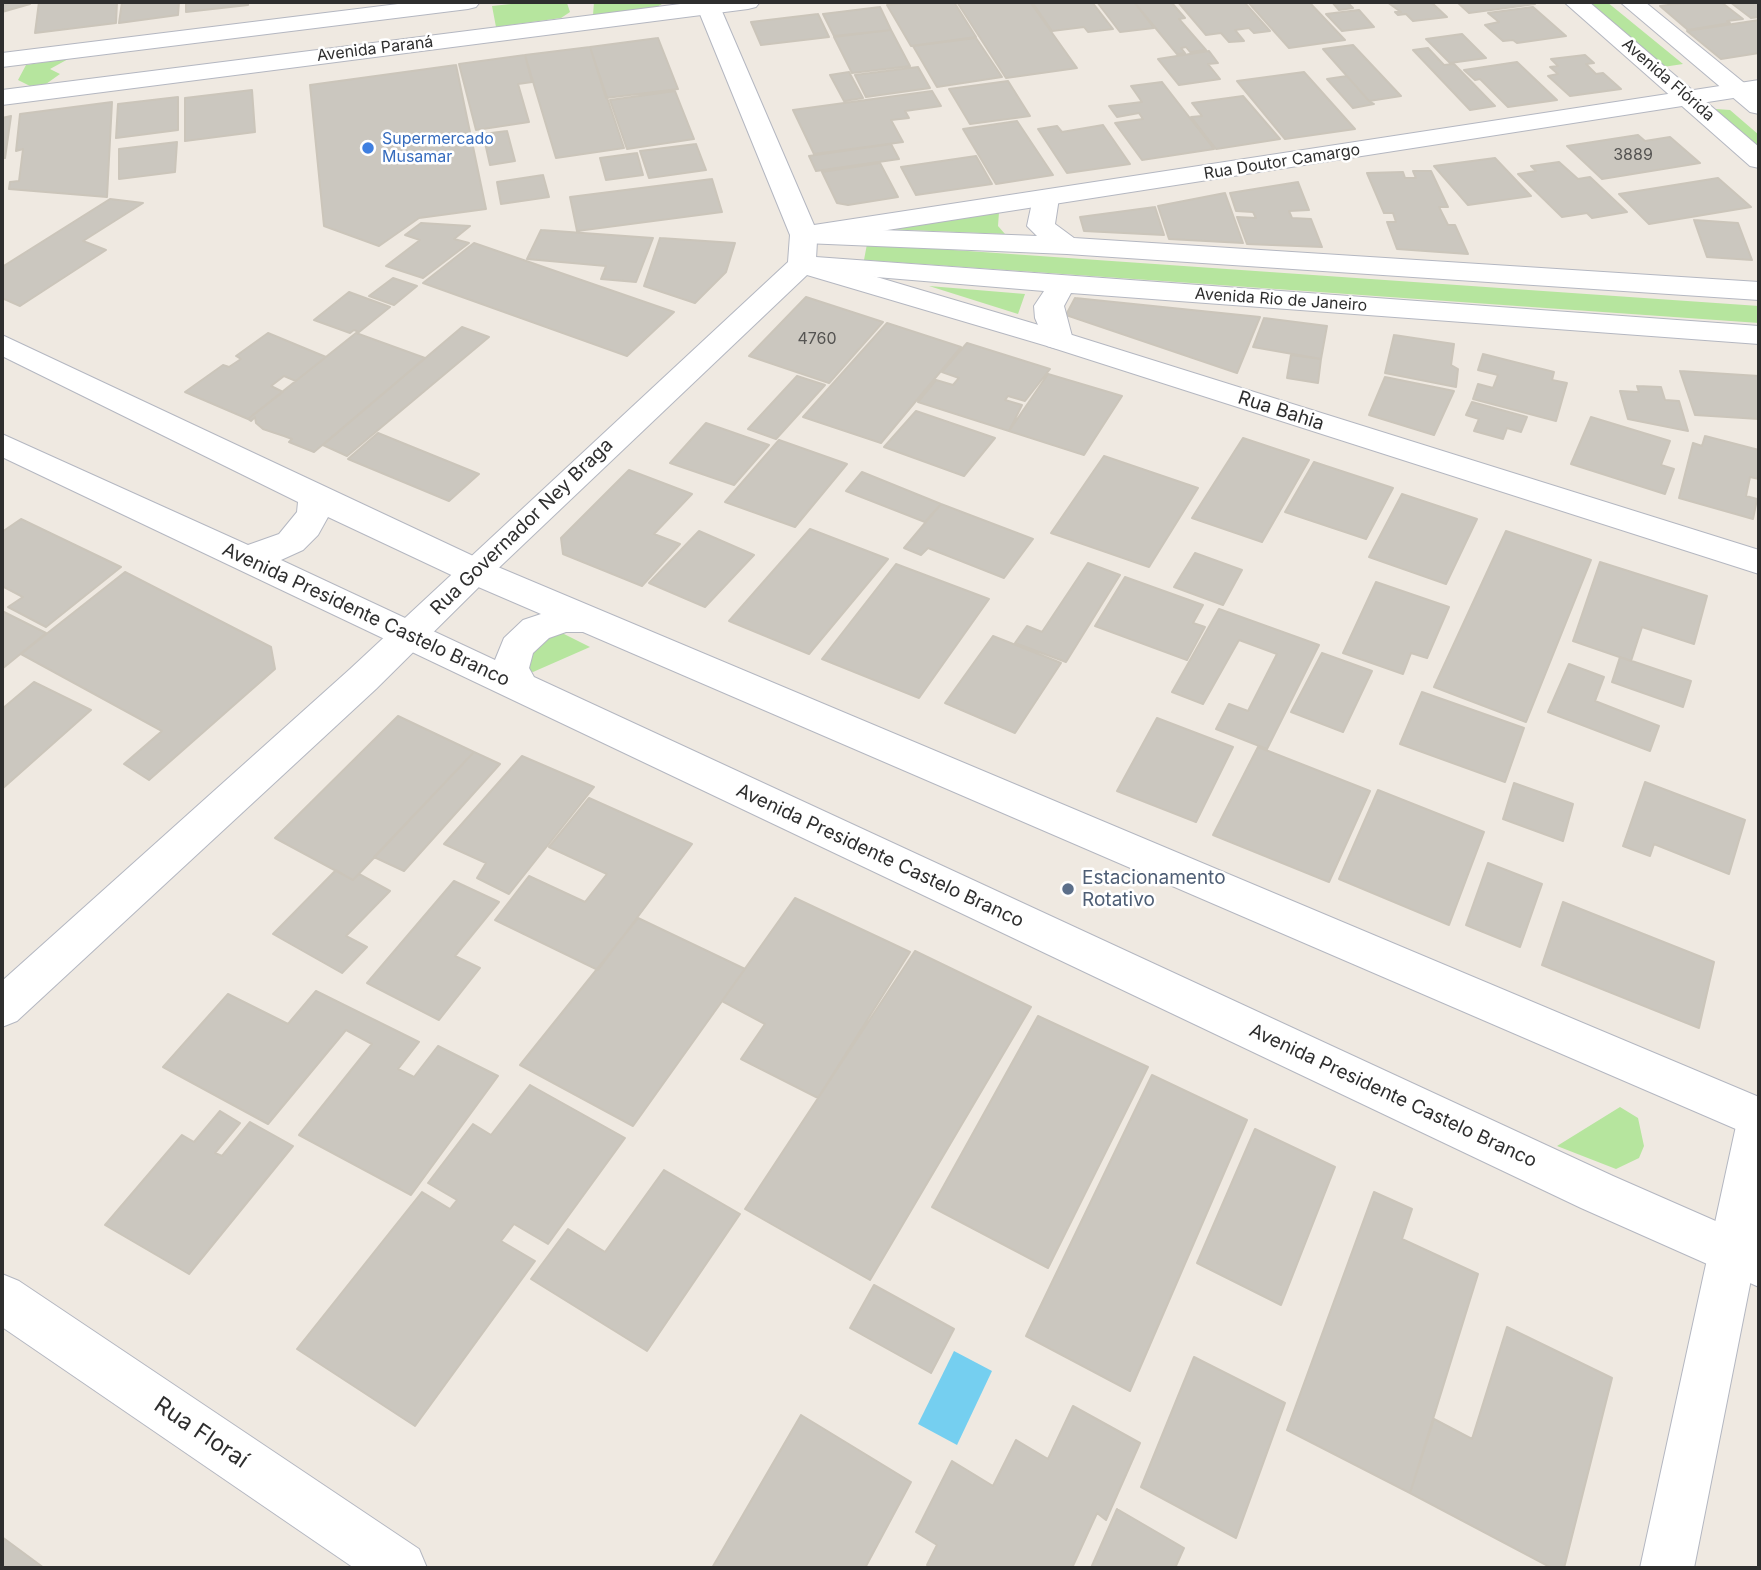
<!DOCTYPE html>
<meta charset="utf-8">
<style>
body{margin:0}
#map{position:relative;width:1761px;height:1570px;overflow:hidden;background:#efe9e1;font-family:Inter,sans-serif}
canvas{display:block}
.frame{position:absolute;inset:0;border:4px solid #2e2e2e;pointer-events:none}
</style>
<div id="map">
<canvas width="1761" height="1570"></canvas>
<div class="frame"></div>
</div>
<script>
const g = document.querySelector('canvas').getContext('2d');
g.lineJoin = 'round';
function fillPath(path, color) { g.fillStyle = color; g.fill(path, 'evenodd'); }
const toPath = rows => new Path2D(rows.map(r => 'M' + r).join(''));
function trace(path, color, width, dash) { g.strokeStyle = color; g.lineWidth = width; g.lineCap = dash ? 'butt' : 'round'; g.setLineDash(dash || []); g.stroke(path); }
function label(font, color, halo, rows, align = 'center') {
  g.font = font + ' Inter,sans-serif'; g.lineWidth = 5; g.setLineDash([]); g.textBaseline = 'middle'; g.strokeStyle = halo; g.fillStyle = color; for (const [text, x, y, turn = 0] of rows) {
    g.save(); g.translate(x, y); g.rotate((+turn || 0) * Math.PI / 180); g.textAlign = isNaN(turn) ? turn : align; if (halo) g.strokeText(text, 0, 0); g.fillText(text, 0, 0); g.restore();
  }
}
fillPath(toPath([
 [530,2,567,3,570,12,561,18,496,27,492,6],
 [594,2,665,2,657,7,593,15],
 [1585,2,1607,2,1683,64,1663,67],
 [70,58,50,69,60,74,46,84,30,86,18,80,26,65],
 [1716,109,1730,110,1759,135,1759,156,1711,113],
 [999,212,998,226,1005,234,883,229],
 [867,244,1759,306,1759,323,864,260],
 [929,286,1025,294,1018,314],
 [562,633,590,647,533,672,520,668,537,640],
 [1620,1107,1638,1118,1644,1146,1639,1158,1616,1169,1557,1146]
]), '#b6e59e');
fillPath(toPath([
 [954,1351,992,1371,957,1445,918,1424]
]), '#75cff0');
const building = toPath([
 [2,2,29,2,30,4,2,12,2,2],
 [39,2,117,2,116,23,35,33,39,2],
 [122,2,179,2,178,15,119,23,122,2],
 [186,2,248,2,248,5,186,12,186,2],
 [912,2,954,2,976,37,911,46,887,5,912,2],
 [957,2,1030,2,1077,68,1006,78,957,2],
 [1032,2,1092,2,1113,29,1088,32,1084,27,1052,31,1032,2],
 [1097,2,1134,2,1154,28,1120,32,1097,2],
 [1134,2,1171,2,1185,18,1179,19,1206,50,1190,52,1186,47,1181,48,1185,53,1177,54,1134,2],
 [1178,2,1244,2,1270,31,1254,33,1249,28,1235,30,1244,41,1229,42,1221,33,1206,35,1178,2],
 [1248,2,1309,2,1345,40,1289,48,1248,2],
 [1332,2,1347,2,1353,8,1339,10,1332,2],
 [1387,2,1431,2,1447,17,1413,21,1406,14,1398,15,1395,12,1401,12,1387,2],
 [1457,2,1533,2,1535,4,1469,13,1457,2],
 [1693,2,1721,2,1743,19,1727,21,1730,23,1688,30,1660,6,1693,2],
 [1730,2,1759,2,1759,17,1751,18,1730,2],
 [880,7,891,30,834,36,823,14,880,7],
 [1533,7,1566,36,1517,43,1513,40,1503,41,1485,25,1499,22,1488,13,1533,7],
 [1359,10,1374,27,1342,31,1326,14,1359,10],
 [818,14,829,37,761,45,751,22,818,14],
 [1759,20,1759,53,1721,59,1687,31,1759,20],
 [891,30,910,66,852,73,834,37,891,30],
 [1462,34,1486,58,1450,63,1426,39,1462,34],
 [658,38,678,89,606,98,590,47,658,38],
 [976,38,1002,77,937,87,913,46,976,38],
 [1353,45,1401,96,1369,101,1323,49,1353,45],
 [590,47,624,148,556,158,525,55,590,47],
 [1428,48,1444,65,1454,64,1495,106,1470,110,1413,50,1428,48],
 [1209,51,1218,63,1208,64,1220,79,1179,85,1158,59,1209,51],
 [525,55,532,82,518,84,529,122,476,130,459,64,525,55],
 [1585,55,1594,63,1586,64,1596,74,1603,73,1621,89,1570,96,1548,76,1558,74,1550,67,1558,66,1551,59,1585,55],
 [1517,62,1557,100,1508,107,1480,79,1475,80,1464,70,1517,62],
 [456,65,486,209,419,218,379,246,324,226,310,85,456,65],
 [918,67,930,88,866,97,855,75,918,67],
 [849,72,863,98,844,101,830,75,849,72],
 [1304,72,1355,129,1285,139,1237,81,1304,72],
 [1347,76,1369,101,1374,104,1353,108,1327,79,1347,76],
 [1008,81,1030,116,970,124,949,89,1008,81],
 [1162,82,1214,149,1142,160,1115,123,1143,119,1139,113,1117,117,1109,106,1142,102,1131,86,1162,82],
 [252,90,255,132,185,141,185,98,252,90],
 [675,91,694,139,627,149,610,100,675,91],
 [932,91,941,106,905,111,909,118,891,120,903,142,814,154,793,110,932,91],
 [1243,96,1280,139,1216,149,1191,117,1202,116,1192,103,1243,96],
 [178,97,178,130,116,138,118,104,178,97],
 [112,102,107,197,9,189,10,182,19,181,23,149,16,151,20,114,112,102],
 [11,116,5,158,2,158,2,118,11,116],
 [1017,121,1053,175,996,184,963,129,1017,121],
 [1103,125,1130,164,1067,173,1038,129,1057,126,1062,132,1103,125],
 [507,131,515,161,490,165,483,134,507,131],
 [1638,135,1645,141,1670,137,1700,163,1602,179,1567,146,1638,135],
 [177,142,175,172,119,179,119,149,177,142],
 [696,144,706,170,649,178,640,151,696,144],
 [891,144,899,159,816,171,809,156,891,144],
 [637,153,643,175,606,180,600,158,637,153],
 [976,156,992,184,916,195,901,167,976,156],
 [1495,158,1531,196,1468,205,1434,166,1495,158],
 [1559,162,1578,179,1590,177,1627,212,1592,218,1587,213,1562,217,1518,174,1536,171,1531,166,1559,162],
 [880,163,898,197,848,205,837,203,822,172,880,163],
 [1413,171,1431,171,1448,207,1439,207,1448,225,1455,225,1468,254,1397,249,1387,222,1396,222,1393,213,1384,213,1367,173,1403,172,1405,178,1416,178,1413,171],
 [543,175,549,197,501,204,497,182,543,175],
 [1718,178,1751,207,1649,224,1619,194,1718,178],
 [712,179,722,212,577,231,570,197,712,179],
 [1298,182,1309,210,1289,211,1292,218,1311,219,1322,247,1247,244,1237,217,1256,218,1253,212,1236,211,1230,193,1298,182],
 [1225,193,1243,243,1169,239,1158,206,1225,193],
 [110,199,143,203,83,241,106,250,20,306,2,298,2,267,110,199],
 [1155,207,1164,235,1084,231,1080,217,1155,207],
 [1694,220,1738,223,1752,260,1707,257,1694,220],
 [421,223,470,226,454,239,469,243,423,278,386,266,420,240,405,235,421,223],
 [541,230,653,238,636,282,601,279,606,266,527,259,541,230],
 [660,238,735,243,726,272,695,303,644,286,660,238],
 [474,243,674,312,627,356,423,283,474,243],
 [393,278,417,286,394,305,369,296,393,278],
 [349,292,390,307,359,332,354,330,350,333,314,320,349,292],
 [806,297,883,322,829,383,749,356,806,297],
 [1075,298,1260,317,1237,373,1066,315,1075,298],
 [1264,318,1327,326,1321,359,1253,347,1264,318],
 [887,323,961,347,881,443,803,417,887,323],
 [462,327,489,337,347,456,323,445,462,327],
 [268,333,326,357,296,381,284,376,271,386,283,392,248,419,185,392,223,365,229,367,241,359,236,356,268,333],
 [356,333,425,358,314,452,289,442,292,439,284,436,263,429,256,423,255,417,251,421,248,419,356,333],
 [1394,335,1454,344,1451,365,1458,369,1456,387,1385,373,1394,335],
 [967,343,1050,369,1025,401,1008,396,1005,400,1022,405,1009,431,918,402,936,380,953,385,959,378,942,372,967,343],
 [1483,354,1554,372,1552,380,1567,383,1556,421,1473,399,1478,384,1493,388,1498,375,1478,370,1483,354],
 [1291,355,1321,359,1318,383,1287,378,1291,355],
 [1680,371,1759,376,1759,419,1695,415,1680,371],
 [1048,374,1122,396,1084,455,1009,431,1048,374],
 [797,376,825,385,776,439,748,429,797,376],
 [1385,377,1454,391,1434,435,1369,415,1385,377],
 [1637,386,1661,387,1665,400,1679,401,1688,431,1628,419,1620,391,1639,392,1637,386],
 [1472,402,1527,417,1521,432,1507,428,1503,439,1474,431,1479,419,1466,415,1472,402],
 [916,411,995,438,964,476,884,447,916,411],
 [1591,417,1670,441,1661,465,1674,469,1665,494,1571,464,1591,417],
 [706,423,769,445,734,485,670,463,706,423],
 [378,433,479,474,449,501,348,459,378,433],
 [1705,436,1759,450,1759,479,1750,477,1746,496,1757,499,1753,519,1679,498,1693,443,1702,446,1705,436],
 [1243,438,1309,460,1262,542,1192,518,1243,438],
 [779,440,847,464,795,527,725,502,779,440],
 [1104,456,1198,488,1149,567,1051,533,1104,456],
 [1314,462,1393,488,1366,539,1285,512,1314,462],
 [629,470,692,494,654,534,680,544,642,586,563,554,561,538,629,470],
 [862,472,941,504,925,522,846,491,862,472],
 [1402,494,1477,519,1446,584,1369,557,1402,494],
 [941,504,1033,539,1004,578,928,548,921,555,904,548,941,504],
 [21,519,121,567,46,627,8,607,23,597,2,586,2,532,21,519],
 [810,529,888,559,809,654,729,621,810,529],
 [699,531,754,555,705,607,649,583,699,531],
 [1506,531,1591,560,1526,722,1434,687,1506,531],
 [1195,553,1242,570,1223,605,1174,587,1195,553],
 [1600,562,1707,596,1694,644,1642,627,1631,661,1573,641,1600,562],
 [1088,563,1120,575,1066,662,1015,643,1027,626,1042,632,1088,563],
 [896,564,989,599,919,698,822,659,896,564],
 [125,572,271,647,275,669,149,780,124,764,162,731,21,654,125,572],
 [1125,577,1203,605,1193,623,1205,627,1187,660,1095,626,1125,577],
 [1376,582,1449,607,1427,658,1411,653,1403,674,1343,653,1376,582],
 [1219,609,1319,645,1267,749,1216,729,1229,704,1248,711,1277,654,1239,640,1203,704,1172,692,1219,609],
 [2,611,46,633,2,669,2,611],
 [993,636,1061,663,1015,733,945,703,993,636],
 [1322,653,1372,671,1343,732,1291,712,1322,653],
 [1620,657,1691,681,1683,707,1612,682,1620,657],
 [1569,664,1604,677,1595,701,1659,726,1650,751,1548,712,1569,664],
 [34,682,91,710,2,789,2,709,34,682],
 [1422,692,1524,728,1505,782,1400,744,1422,692],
 [398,716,474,752,353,880,275,838,398,716],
 [1157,718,1233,747,1196,822,1117,791,1157,718],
 [1258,747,1370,791,1329,882,1213,835,1258,747],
 [474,752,500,764,404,871,374,857,474,752],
 [522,756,594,787,509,894,477,878,486,863,444,844,522,756],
 [1645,782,1745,820,1729,874,1654,844,1650,856,1623,846,1645,782],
 [1514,783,1573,804,1563,841,1503,819,1514,783],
 [1378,790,1484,832,1449,925,1339,879,1378,790],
 [589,798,692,844,598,970,495,920,529,876,585,902,607,874,549,847,589,798],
 [1488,863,1542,884,1520,947,1466,925,1488,863],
 [336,870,353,880,359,874,390,891,346,936,367,947,342,973,273,934,336,870],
 [454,881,499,902,455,956,480,968,439,1020,367,983,454,881],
 [795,898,910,952,818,1098,741,1059,765,1024,722,1001,795,898],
 [1563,902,1714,962,1699,1028,1542,965,1563,902],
 [638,918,745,969,633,1126,520,1065,638,918],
 [915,951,1031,1007,870,1280,745,1209,915,951],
 [316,991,419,1042,398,1069,414,1077,438,1046,498,1076,411,1195,299,1135,372,1044,346,1030,268,1124,163,1067,228,994,288,1024,316,991],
 [1038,1016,1148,1067,1048,1268,932,1207,1038,1016],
 [1152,1075,1247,1120,1130,1391,1026,1336,1152,1075],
 [530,1085,625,1138,548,1244,514,1224,501,1241,535,1261,415,1426,297,1349,422,1192,450,1209,457,1200,428,1183,473,1124,491,1135,530,1085],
 [220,1111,240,1123,215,1153,222,1156,250,1122,293,1146,189,1274,105,1225,182,1135,194,1142,220,1111],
 [1255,1129,1335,1167,1281,1305,1197,1263,1255,1129],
 [664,1170,740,1214,647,1351,531,1279,568,1229,605,1252,664,1170],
 [1374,1192,1412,1209,1402,1239,1478,1274,1410,1493,1287,1430,1374,1192],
 [874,1285,954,1329,931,1373,850,1328,874,1285],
 [1507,1327,1612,1378,1564,1568,1552,1568,1410,1493,1434,1419,1472,1439,1507,1327],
 [1194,1357,1285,1403,1236,1538,1141,1487,1194,1357],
 [1073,1406,1140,1443,1106,1520,1097,1513,1072,1568,932,1568,927,1565,937,1545,916,1532,952,1461,993,1486,1016,1440,1048,1459,1073,1406],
 [801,1415,911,1482,865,1568,712,1568,801,1415],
 [1117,1509,1184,1548,1175,1568,1091,1568,1117,1509],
 [2,1537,44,1568,2,1568,2,1537]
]);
fillPath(building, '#cbc7bf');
trace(building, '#cbc5ba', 2);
const minor = toPath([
 [695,2,718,2,814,225,1759,80,1759,94,817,241,816,259,1069,334,1759,550,1759,574,1047,346,807,275,486,580,376,689,17,1021,2,1027,2,981,350,669,788,262,790,235,695,2],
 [2,1274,19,1281,419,1549,427,1568,354,1568,2,1327,2,1274]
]);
const tertiary = toPath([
 [1564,2,1589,2,1759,147,1759,168,1750,166,1564,2],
 [1620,2,1645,2,1759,95,1759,114,1750,112,1620,2],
 [1046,190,1056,192,1059,198,1055,224,1074,238,1759,282,1759,300,1067,254,804,243,794,241,790,235,794,229,804,227,1037,236,1027,226,1033,198,1036,192,1046,190],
 [802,256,1759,326,1759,344,1071,293,1064,306,1073,340,1069,346,1058,349,1047,346,1035,318,1034,306,1044,291,792,270,788,264,792,258,802,256],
 [1759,1105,1759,1239,1694,1568,1640,1568,1736,1126,1743,1111,1759,1105]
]);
const secondary = toPath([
 [414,2,480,2,476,7,468,9,2,67,2,53,414,2],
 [696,2,760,2,756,7,748,9,2,105,2,90,696,2],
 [2,335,486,562,1759,1097,1759,1139,583,632,566,632,549,638,533,653,529,668,534,677,1613,1176,1759,1240,1759,1287,1581,1208,2,457,2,434,248,545,279,534,297,512,298,502,2,356,2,335],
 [328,517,462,580,541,614,523,620,504,638,495,660,281,560,303,550,318,535,328,517]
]);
trace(minor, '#b4b7c1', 2);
trace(tertiary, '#b4b7c1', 2);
trace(secondary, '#b4b7c1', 2);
fillPath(minor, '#fff');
fillPath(tertiary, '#fff');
fillPath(secondary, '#fff');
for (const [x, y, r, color] of [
 [368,148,7,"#3f7fe0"],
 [1068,889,7,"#5c6f8a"]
]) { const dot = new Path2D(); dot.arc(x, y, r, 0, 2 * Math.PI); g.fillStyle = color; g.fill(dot); trace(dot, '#fff', 2.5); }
label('16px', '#2e2e2e', '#fff', [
 ["Avenida Paraná",375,49,-7],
 ["Avenida Flórida",1668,80,41],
 ["Rua Doutor Camargo",1282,162,-9],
 ["Avenida Rio de Janeiro",1281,300,4]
]);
label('16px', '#366cbe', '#fff', [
 ["Supermercado",382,139],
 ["Musamar",382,157]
], 'left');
label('16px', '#555452', null, [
 ["3889",1633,155],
 ["4760",817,339]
]);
label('19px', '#2e2e2e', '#fff', [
 ["Rua Bahia",1281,411,18],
 ["Rua Governador Ney Braga",522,527,-44],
 ["Avenida Presidente Castelo Branco",366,615,25],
 ["Avenida Presidente Castelo Branco",880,856,25],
 ["Avenida Presidente Castelo Branco",1393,1096,25]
]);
label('19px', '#4e5e75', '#fff', [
 ["Estacionamento",1082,878],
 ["Rotativo",1082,900]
], 'left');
label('23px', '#2e2e2e', '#fff', [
 ["Rua Floraí",201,1433,34]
]);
</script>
